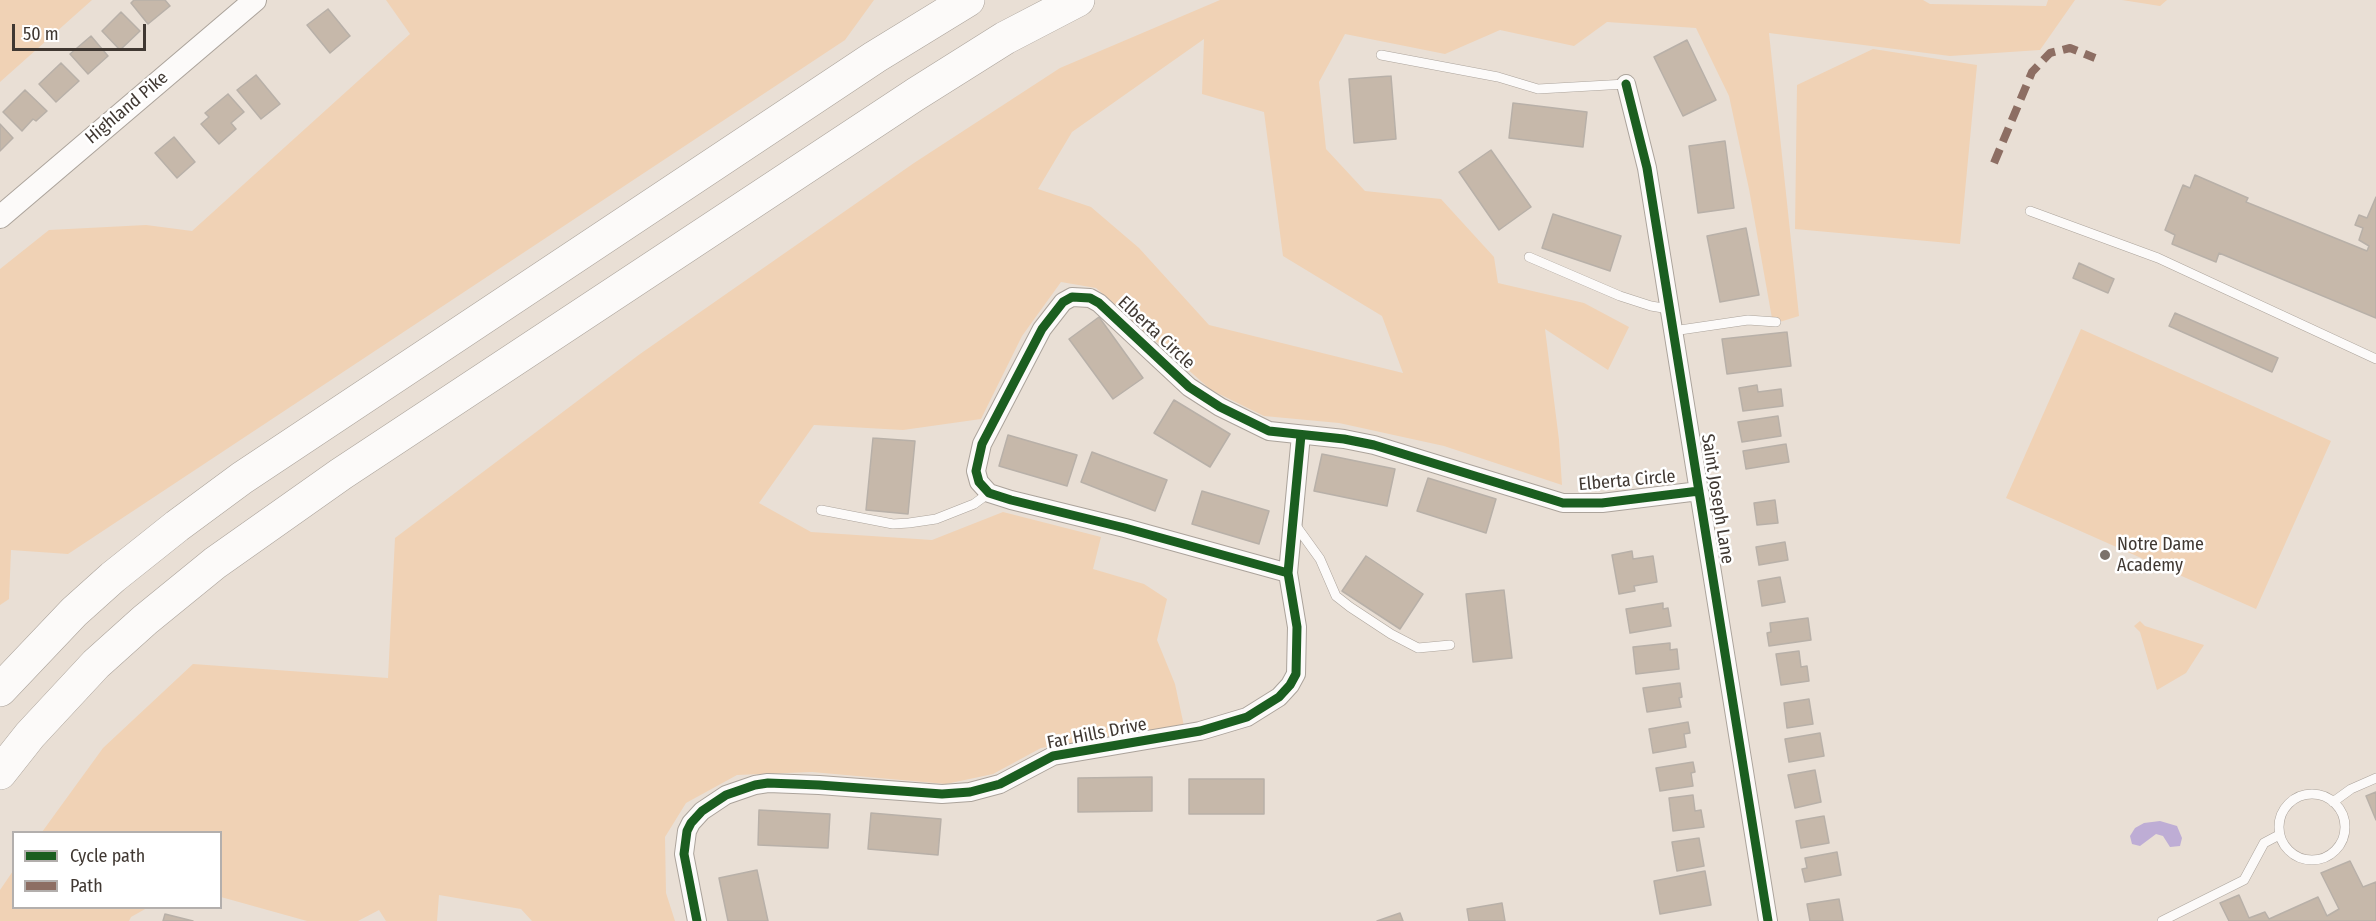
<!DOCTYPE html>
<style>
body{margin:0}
#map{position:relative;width:2376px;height:921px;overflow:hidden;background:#e9dfd5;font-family:"Fira Sans Condensed",sans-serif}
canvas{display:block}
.legend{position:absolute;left:12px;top:831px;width:210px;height:78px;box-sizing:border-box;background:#fff;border:2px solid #b3afad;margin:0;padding:8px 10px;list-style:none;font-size:18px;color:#403832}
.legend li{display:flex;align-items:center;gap:12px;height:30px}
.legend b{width:30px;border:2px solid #b3afad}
.scale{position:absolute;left:12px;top:24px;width:134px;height:27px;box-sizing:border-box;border:3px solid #403832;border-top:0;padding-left:8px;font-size:18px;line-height:21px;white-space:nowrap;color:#403832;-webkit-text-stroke:4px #fff;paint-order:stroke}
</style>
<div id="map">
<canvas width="2376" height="921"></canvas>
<ul class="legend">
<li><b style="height:8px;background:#1b5e20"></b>Cycle path</li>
<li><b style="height:8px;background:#8d6e63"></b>Path</li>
</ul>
<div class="scale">50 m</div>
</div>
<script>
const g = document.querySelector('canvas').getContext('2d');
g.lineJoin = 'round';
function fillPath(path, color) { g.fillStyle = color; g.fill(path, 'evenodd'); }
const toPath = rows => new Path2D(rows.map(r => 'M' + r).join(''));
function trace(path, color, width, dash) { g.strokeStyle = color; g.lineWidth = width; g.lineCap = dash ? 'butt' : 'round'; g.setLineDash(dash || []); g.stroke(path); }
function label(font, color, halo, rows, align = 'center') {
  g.font = font + ' "Fira Sans Condensed",sans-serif'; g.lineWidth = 5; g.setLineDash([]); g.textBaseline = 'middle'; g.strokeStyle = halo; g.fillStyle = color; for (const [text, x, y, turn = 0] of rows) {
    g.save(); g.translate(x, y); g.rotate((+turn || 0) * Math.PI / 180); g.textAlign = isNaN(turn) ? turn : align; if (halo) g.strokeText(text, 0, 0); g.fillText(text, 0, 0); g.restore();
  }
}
fillPath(toPath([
 [0,0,92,0,0,82],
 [386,0,874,0,845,40,68,554,11,550,9,599,0,605,0,269,49,230,146,225,192,231,410,34],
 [1220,0,1923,0,1930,4,2046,6,2048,0,2075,0,2040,50,1950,56,1769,33,1799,316,1773,324,1749,189,1729,96,1696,28,1607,22,1574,46,1500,30,1445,54,1345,34,1319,82,1326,149,1365,191,1441,199,1494,257,1498,283,1584,303,1629,327,1608,370,1545,329,1559,440,1562,485,1444,446,1339,423,1264,416,1211,390,1096,288,1061,282,1022,336,981,419,903,430,814,425,759,503,811,532,932,540,1003,512,1101,537,1093,569,1144,584,1167,599,1157,640,1175,684,1184,726,1041,748,993,774,946,784,812,772,737,775,686,803,665,837,666,893,675,921,532,921,521,909,439,895,437,921,386,921,379,910,358,921,307,921,221,897,220,832,42,832,103,748,193,664,388,678,395,538,640,354,914,163,1060,68],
 [1204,39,1202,94,1264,112,1283,256,1382,316,1403,373,1209,325,1139,248,1091,207,1038,189,1072,132],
 [2122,0,2167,0,2160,6],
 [1873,49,1977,65,1960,244,1795,229,1797,85],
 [2081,329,2331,441,2256,609,2006,498],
 [2140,621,2145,626,2204,645,2186,673,2157,690,2140,632,2134,626],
 [13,871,14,908,147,908,131,917,129,921,0,921,0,890]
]), '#f0d2b5');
fillPath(toPath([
 [2160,821,2177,826,2182,838,2180,846,2170,847,2163,836,2156,834,2140,846,2132,844,2130,836,2135,828,2144,823]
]), '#beadd5');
const building = toPath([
 [134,0,165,0,170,6,148,24,131,3,134,0],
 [328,9,350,36,330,53,307,25,328,9],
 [121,12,140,31,120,50,102,31,121,12],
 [91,36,108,56,88,74,70,54,91,36],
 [1687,40,1716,100,1683,116,1654,57,1687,40],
 [61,63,79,81,56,102,39,84,61,63],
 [256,75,280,104,261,119,237,90,256,75],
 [1391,76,1396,139,1354,143,1349,79,1391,76],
 [25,90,47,111,36,121,33,119,22,131,3,112,25,90],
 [228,94,244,112,231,123,236,129,219,144,201,124,209,117,205,113,228,94],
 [1513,103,1587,112,1583,147,1509,138,1513,103],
 [0,124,13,138,0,151,0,124],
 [174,137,195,162,177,178,155,153,174,137],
 [1725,141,1734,208,1698,213,1689,146,1725,141],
 [1491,150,1531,207,1499,230,1459,172,1491,150],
 [2195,175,2248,198,2246,202,2367,251,2369,246,2359,240,2363,228,2355,225,2359,215,2367,218,2376,197,2376,318,2219,253,2216,262,2172,244,2175,235,2165,230,2183,185,2190,188,2195,175],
 [1553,214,1621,236,1610,271,1542,248,1553,214],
 [1746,228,1759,295,1720,302,1707,236,1746,228],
 [2079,263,2114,279,2108,293,2073,278,2079,263],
 [2175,313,2278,358,2272,372,2169,326,2175,313],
 [1099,317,1143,378,1113,399,1069,339,1099,317],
 [1787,332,1791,366,1727,374,1722,339,1787,332],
 [1757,385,1758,392,1781,389,1783,406,1743,411,1739,388,1757,385],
 [1174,400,1230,434,1210,467,1154,433,1174,400],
 [1778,416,1781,436,1742,442,1738,422,1778,416],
 [1008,435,1077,455,1067,486,999,466,1008,435],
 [873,438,915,441,908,514,866,510,873,438],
 [1786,444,1789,462,1746,469,1743,451,1786,444],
 [1092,452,1167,480,1155,511,1081,482,1092,452],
 [1322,454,1395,469,1387,506,1314,491,1322,454],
 [1428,478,1496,499,1486,533,1417,511,1428,478],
 [1202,491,1269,511,1259,544,1192,524,1202,491],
 [1775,500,1778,523,1757,525,1754,503,1775,500],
 [1785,542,1788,560,1759,565,1756,547,1785,542],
 [1632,551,1633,559,1653,556,1657,582,1634,586,1635,591,1619,594,1612,555,1632,551],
 [1366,556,1423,594,1400,629,1342,591,1366,556],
 [1780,577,1785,602,1762,606,1758,581,1780,577],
 [1504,590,1512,658,1473,662,1466,594,1504,590],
 [1663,603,1663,609,1668,608,1671,626,1630,633,1626,609,1663,603],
 [1808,618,1811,640,1769,646,1767,633,1771,632,1770,623,1808,618],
 [1670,643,1670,650,1677,649,1679,669,1636,674,1633,647,1670,643],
 [1799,651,1801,667,1807,666,1809,681,1781,685,1776,654,1799,651],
 [1680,683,1682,697,1679,698,1681,707,1647,712,1643,688,1680,683],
 [1809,699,1813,724,1787,728,1784,703,1809,699],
 [1688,722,1690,733,1684,734,1686,747,1653,753,1649,729,1688,722],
 [1820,733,1824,756,1789,762,1785,739,1820,733],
 [1693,762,1695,772,1691,773,1693,786,1660,791,1656,768,1693,762],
 [1815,770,1821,802,1795,808,1788,775,1815,770],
 [1152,777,1152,811,1078,812,1078,778,1152,777],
 [1189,779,1264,779,1264,814,1189,814,1189,779],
 [2376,792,2376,820,2366,796,2376,792],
 [1693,795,1695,811,1701,810,1704,827,1673,831,1669,798,1693,795],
 [759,810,830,814,828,848,758,845,759,810],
 [871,813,941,819,938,855,868,849,871,813],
 [1824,816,1829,843,1801,848,1796,821,1824,816],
 [1699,838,1704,866,1677,871,1672,842,1699,838],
 [1837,852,1841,875,1805,882,1802,869,1807,868,1805,858,1837,852],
 [2350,861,2363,887,2376,882,2376,921,2229,921,2220,903,2239,895,2249,918,2265,912,2269,919,2318,897,2327,916,2339,909,2321,873,2350,861],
 [757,870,768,921,728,921,719,878,757,870],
 [1705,871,1711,905,1660,914,1654,881,1705,871],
 [1839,899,1843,921,1810,921,1807,904,1839,899],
 [1502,903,1505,921,1469,921,1467,909,1502,903],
 [1400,913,1403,921,1377,921,1400,913],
 [165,914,193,921,163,921,165,914]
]);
fillPath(building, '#c6b8aa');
trace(building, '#b8b0a8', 1.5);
const service = toPath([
 [1381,55,1498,77,1538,89,1626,84],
 [2030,211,2158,258,2376,359],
 [1529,257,1620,296,1651,306,1669,309],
 [1673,331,1748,320,1776,322],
 [821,510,893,524,909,523,936,519,974,504,989,493],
 [1294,523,1320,559,1336,596,1350,607,1391,634,1418,648,1450,645],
 '2279 827a33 33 0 1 1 66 0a33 33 0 1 1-66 0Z',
 [2333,802,2351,789,2376,778],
 [2162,921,2244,880,2264,843,2279,835]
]);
const minor = toPath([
 [1626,84,1647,168,1768,921],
 [1288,573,1125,528,1011,500,989,493,979,482,976,471,982,444,1042,329,1063,302,1072,297,1090,298,1099,303,1189,387,1220,407,1269,431,1344,439,1374,445,1563,503,1602,503,1699,491],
 [697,921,684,854,687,831,691,823,702,811,726,795,755,785,768,783,819,785,942,794,970,792,1000,784,1053,756,1200,731,1247,717,1279,697,1290,685,1296,674,1297,627,1288,573,1301,435]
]);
const tertiary = toPath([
 [0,217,255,0]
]);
const motorway = toPath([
 [0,690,74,612,113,577,177,526,242,478,875,57,968,0],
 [0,773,30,735,96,664,145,620,215,563,341,474,916,94,1005,38,1078,0]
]);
trace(service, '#aba39b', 10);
trace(minor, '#aba39b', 20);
trace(tertiary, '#aba39b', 24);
trace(motorway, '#aba39b', 34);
trace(service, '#fcfaf9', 9);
trace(minor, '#fcfaf9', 18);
trace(tertiary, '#fcfaf9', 22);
trace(motorway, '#fcfaf9', 33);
trace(toPath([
 [1994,163,2032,72,2050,53,2070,48,2095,58]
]), '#8d6e63', 8, [15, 8]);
trace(toPath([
 [1626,84,1647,168,1768,921],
 [1288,573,1125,528,1011,500,989,493,979,482,976,471,982,444,1042,329,1063,302,1072,297,1090,298,1099,303,1189,387,1220,407,1269,431,1344,439,1374,445,1563,503,1602,503,1699,491],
 [697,921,684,854,687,831,691,823,702,811,726,795,755,785,768,783,819,785,942,794,970,792,1000,784,1053,756,1200,731,1247,717,1279,697,1290,685,1296,674,1297,627,1288,573,1301,435]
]), '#1b5e20', 9);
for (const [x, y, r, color] of [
 [2105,555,6,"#7b726b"]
]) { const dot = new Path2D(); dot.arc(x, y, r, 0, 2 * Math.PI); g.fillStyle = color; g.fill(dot); trace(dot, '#fff', 2); }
label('18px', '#403832', '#fff', [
 ["Highland Pike",127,108,-40],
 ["Elberta Circle",1156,333,43],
 ["Elberta Circle",1627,481,-5],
 ["Saint Joseph Lane",1717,499,81],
 ["Far Hills Drive",1097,734,-11]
]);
label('18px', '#403832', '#fff', [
 ["Notre Dame",2117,545],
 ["Academy",2117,566]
], 'left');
</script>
